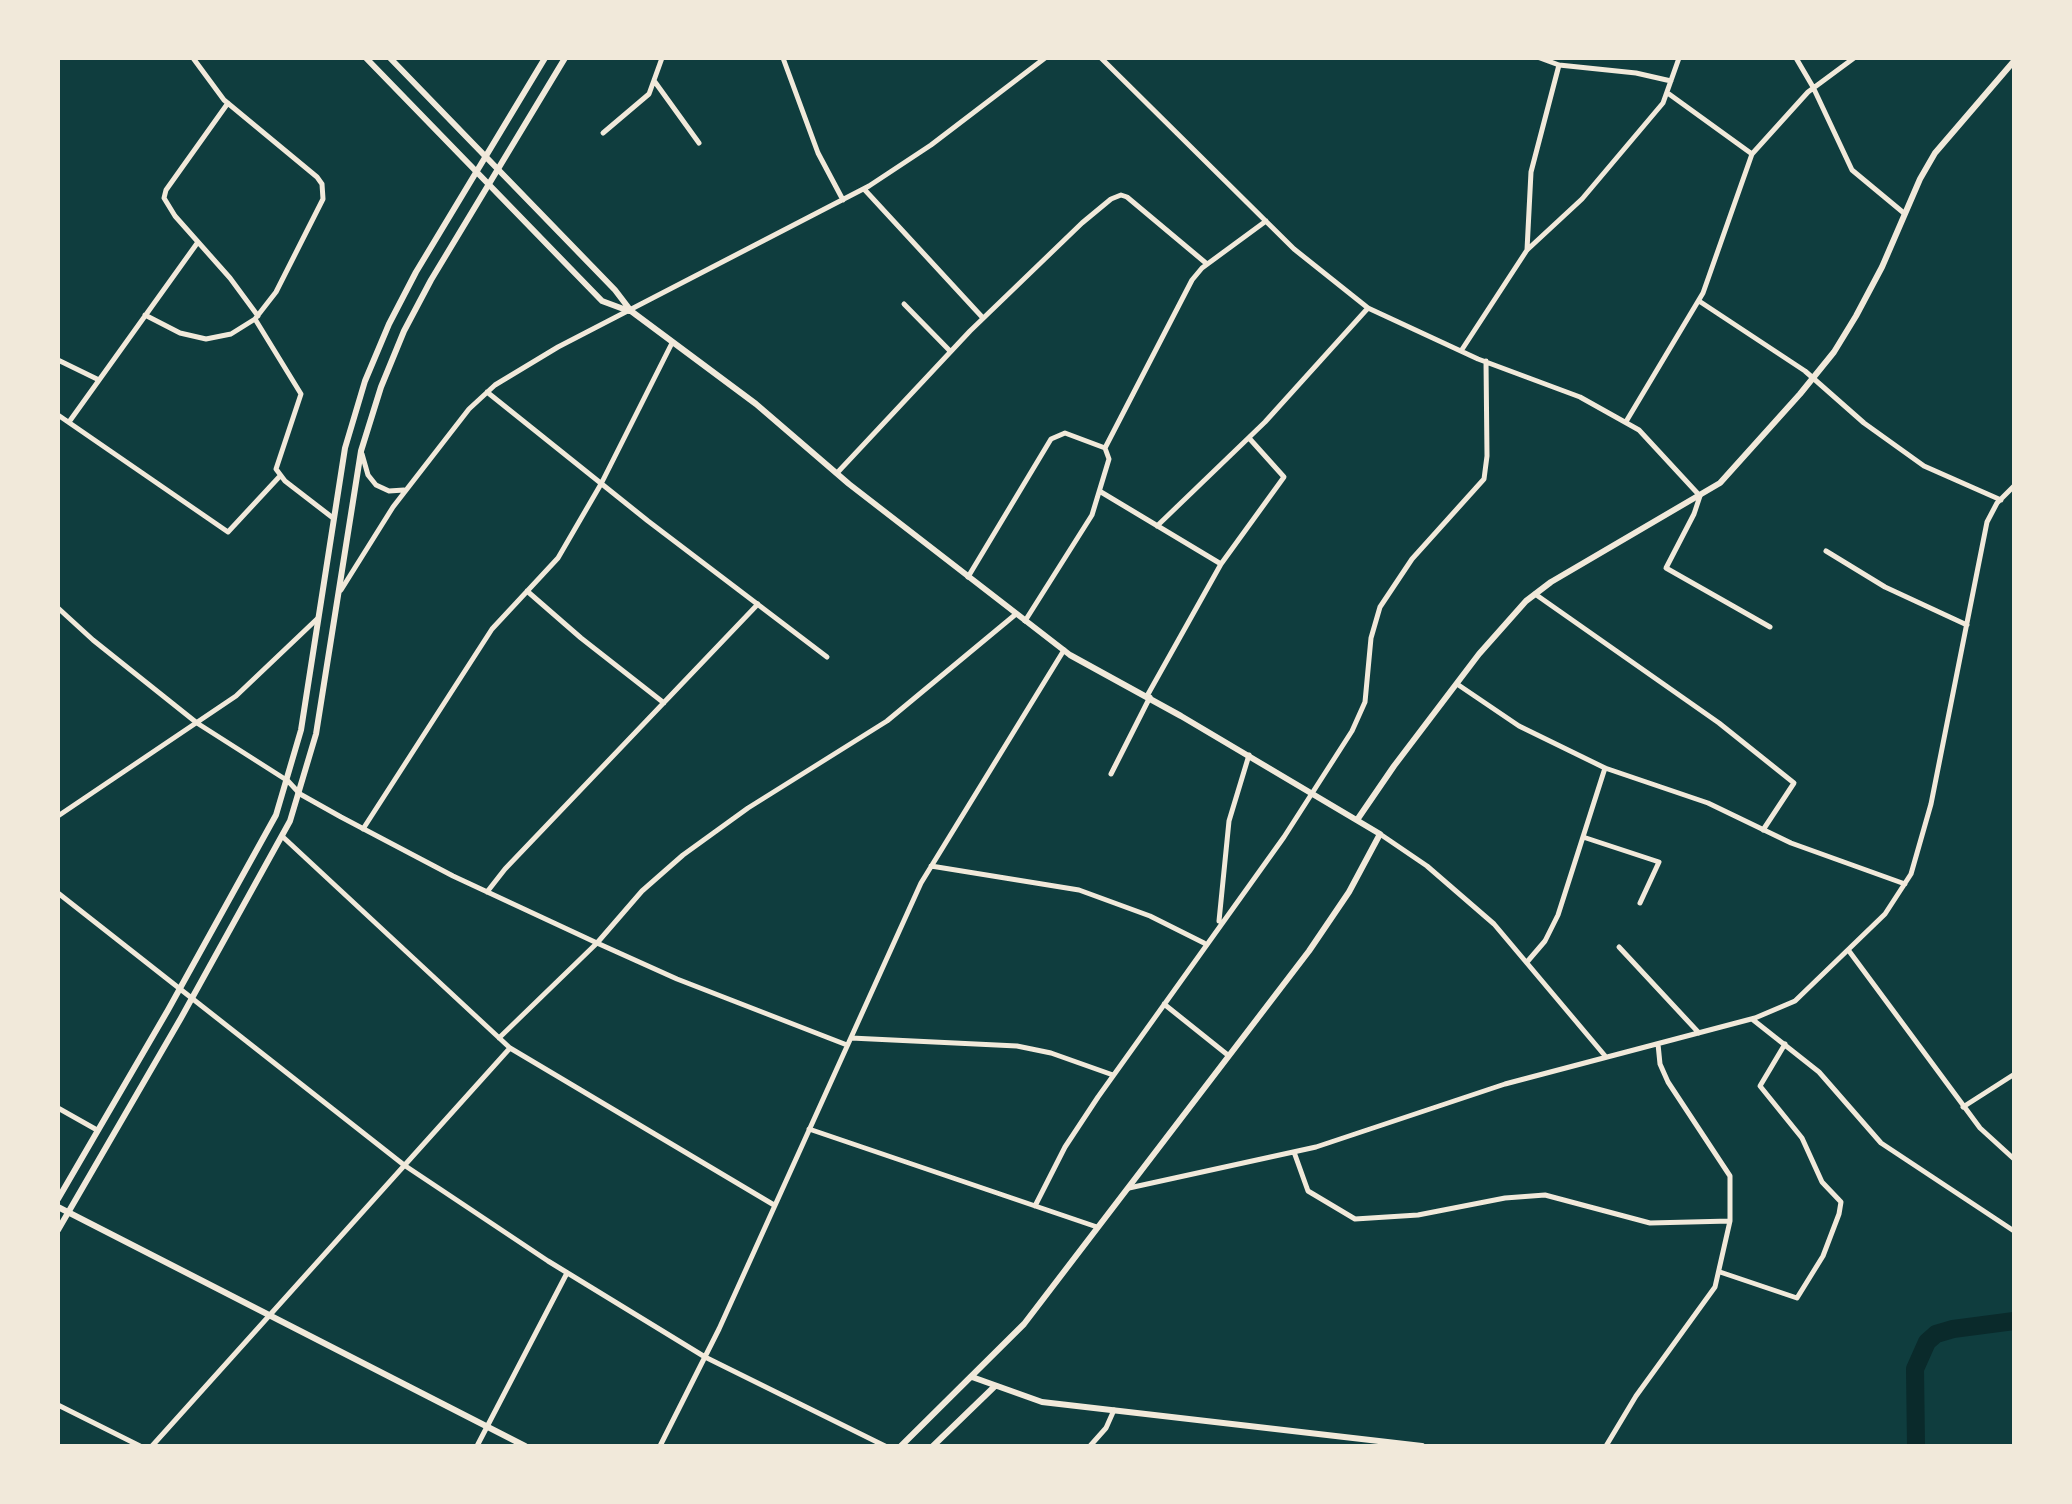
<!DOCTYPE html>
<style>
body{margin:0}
#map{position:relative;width:2072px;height:1504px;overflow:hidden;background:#0f3d3e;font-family:Jost,sans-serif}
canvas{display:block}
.frame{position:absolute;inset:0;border:60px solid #f1e9da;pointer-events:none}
</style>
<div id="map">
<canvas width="2072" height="1504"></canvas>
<div class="frame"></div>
</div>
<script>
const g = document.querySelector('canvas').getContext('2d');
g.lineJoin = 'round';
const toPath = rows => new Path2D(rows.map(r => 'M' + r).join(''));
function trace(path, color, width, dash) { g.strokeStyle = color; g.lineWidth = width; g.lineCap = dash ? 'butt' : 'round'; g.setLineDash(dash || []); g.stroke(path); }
trace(toPath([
 [1916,1446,1915,1369,1927,1342,1936,1334,1953,1329,2014,1321]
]), '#0a2a2b', 18);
trace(toPath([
 [783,58,818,153,843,200],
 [1101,58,1294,249,1368,308,1478,359,1580,397,1639,430,1700,496,1694,514,1666,568,1770,627],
 [1540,58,1559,65,1636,73,1671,81],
 [1796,58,1813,87,1852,170,1905,214],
 [655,82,699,143],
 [1669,94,1752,154],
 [228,103,166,190,164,198,175,216,230,278,258,316],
 [603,133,649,94,662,58],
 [864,189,983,318],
 [1527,250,1531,172,1559,65],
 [1699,301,1805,371,1864,423,1924,466,2001,500],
 [904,304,950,351],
 [145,315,180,333,206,339,231,334,255,319,276,292,323,199,322,184,317,177,224,100,193,58],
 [255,319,301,394,276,469,285,481,333,518],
 [1461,351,1527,250,1582,199,1663,103,1679,58],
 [58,360,99,380],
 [487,392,648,521,827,657],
 [58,415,228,532,280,476],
 [1627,420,1703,293,1752,154,1808,92,1854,58],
 [69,422,198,242],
 [362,454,368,475,376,485,389,491,404,490],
 [837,473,970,331,1082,223,1111,199,1121,195,1127,197,1207,264],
 [1101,492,1221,564],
 [1157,526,1265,422,1368,308],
 [1826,551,1885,587,1967,625],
 [968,577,1051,439,1065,433,1105,448],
 [341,590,393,507,469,409,495,385,558,347,869,186,931,145,1045,58],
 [527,591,581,638,664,703],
 [1535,594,1719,723,1794,783,1763,830],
 [58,608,93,640,197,723,288,781,300,794,341,817,453,876,597,943,677,979,847,1045],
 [1025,621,1092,515,1109,459,1105,448,1192,280,1202,268,1266,221],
 [1457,684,1519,726,1605,768,1708,803,1791,843,1905,884],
 [1147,696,1221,564,1284,477,1249,438],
 [1111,774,1150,697],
 [58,816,236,696,317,619],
 [363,829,492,629,558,558,601,484,672,343],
 [1380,834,1427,866,1494,924,1606,1057],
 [283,837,510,1048,774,1205],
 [1583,837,1659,862,1640,903],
 [931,866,1079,890,1150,916,1204,943],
 [487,892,505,869,758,604],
 [58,893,404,1165,548,1261,705,1357,885,1446],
 [1219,921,1229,821,1249,755],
 [1619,947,1699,1033],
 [1849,951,1980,1128,2014,1159],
 [1527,962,1545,941,1558,915,1605,768],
 [1164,1004,1229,1056],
 [1752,1019,1819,1072,1881,1143,2014,1231],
 [499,1038,597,943,642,891,683,855,748,808,887,721,1016,614],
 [851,1038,1017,1046,1051,1053,1113,1075],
 [1963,1107,2013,1075],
 [58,1108,97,1130],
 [809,1129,1097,1227],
 [1294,1152,1308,1191,1355,1219,1418,1215,1505,1198,1545,1195,1650,1223,1730,1221],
 [1129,1188,1316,1147,1505,1084,1755,1018,1795,1001,1885,914,1911,874,1931,804,1987,522,1997,503,2014,486],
 [1035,1206,1065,1147,1098,1097,1284,837,1352,731,1365,702,1371,638,1380,607,1412,559,1484,479,1487,456,1486,361],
 [1720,1272,1797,1298,1823,1256,1839,1214,1841,1202,1822,1182,1802,1138,1760,1086,1785,1044],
 [58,1405,140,1446],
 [152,1446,510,1048],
 [477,1446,567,1273],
 [660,1446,719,1329,921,883,1064,650],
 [1090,1446,1106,1428,1114,1410],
 [1606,1446,1636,1396,1715,1287,1730,1221,1730,1176,1668,1082,1660,1064,1658,1044]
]), '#f1e9da', 5);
trace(toPath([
 [366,58,602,301,629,311],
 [390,58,615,290,631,311,756,404,849,484,1070,655,1181,716,1380,834,1349,892,1309,951,1024,1324,901,1446],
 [1357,820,1394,766,1479,654,1526,601,1551,582,1720,483,1800,394,1834,352,1856,316,1882,267,1920,179,1935,153,2014,61],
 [58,1207,525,1446],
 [972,1377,1042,1402,1422,1446],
 [933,1446,994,1387]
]), '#f1e9da', 6);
trace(toPath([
 [58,1199,168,1010,276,815,301,730,345,448,365,381,389,324,416,272,545,58],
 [58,1230,181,1018,290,821,316,734,361,451,381,387,404,331,431,280,565,58]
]), '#f1e9da', 6);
</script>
